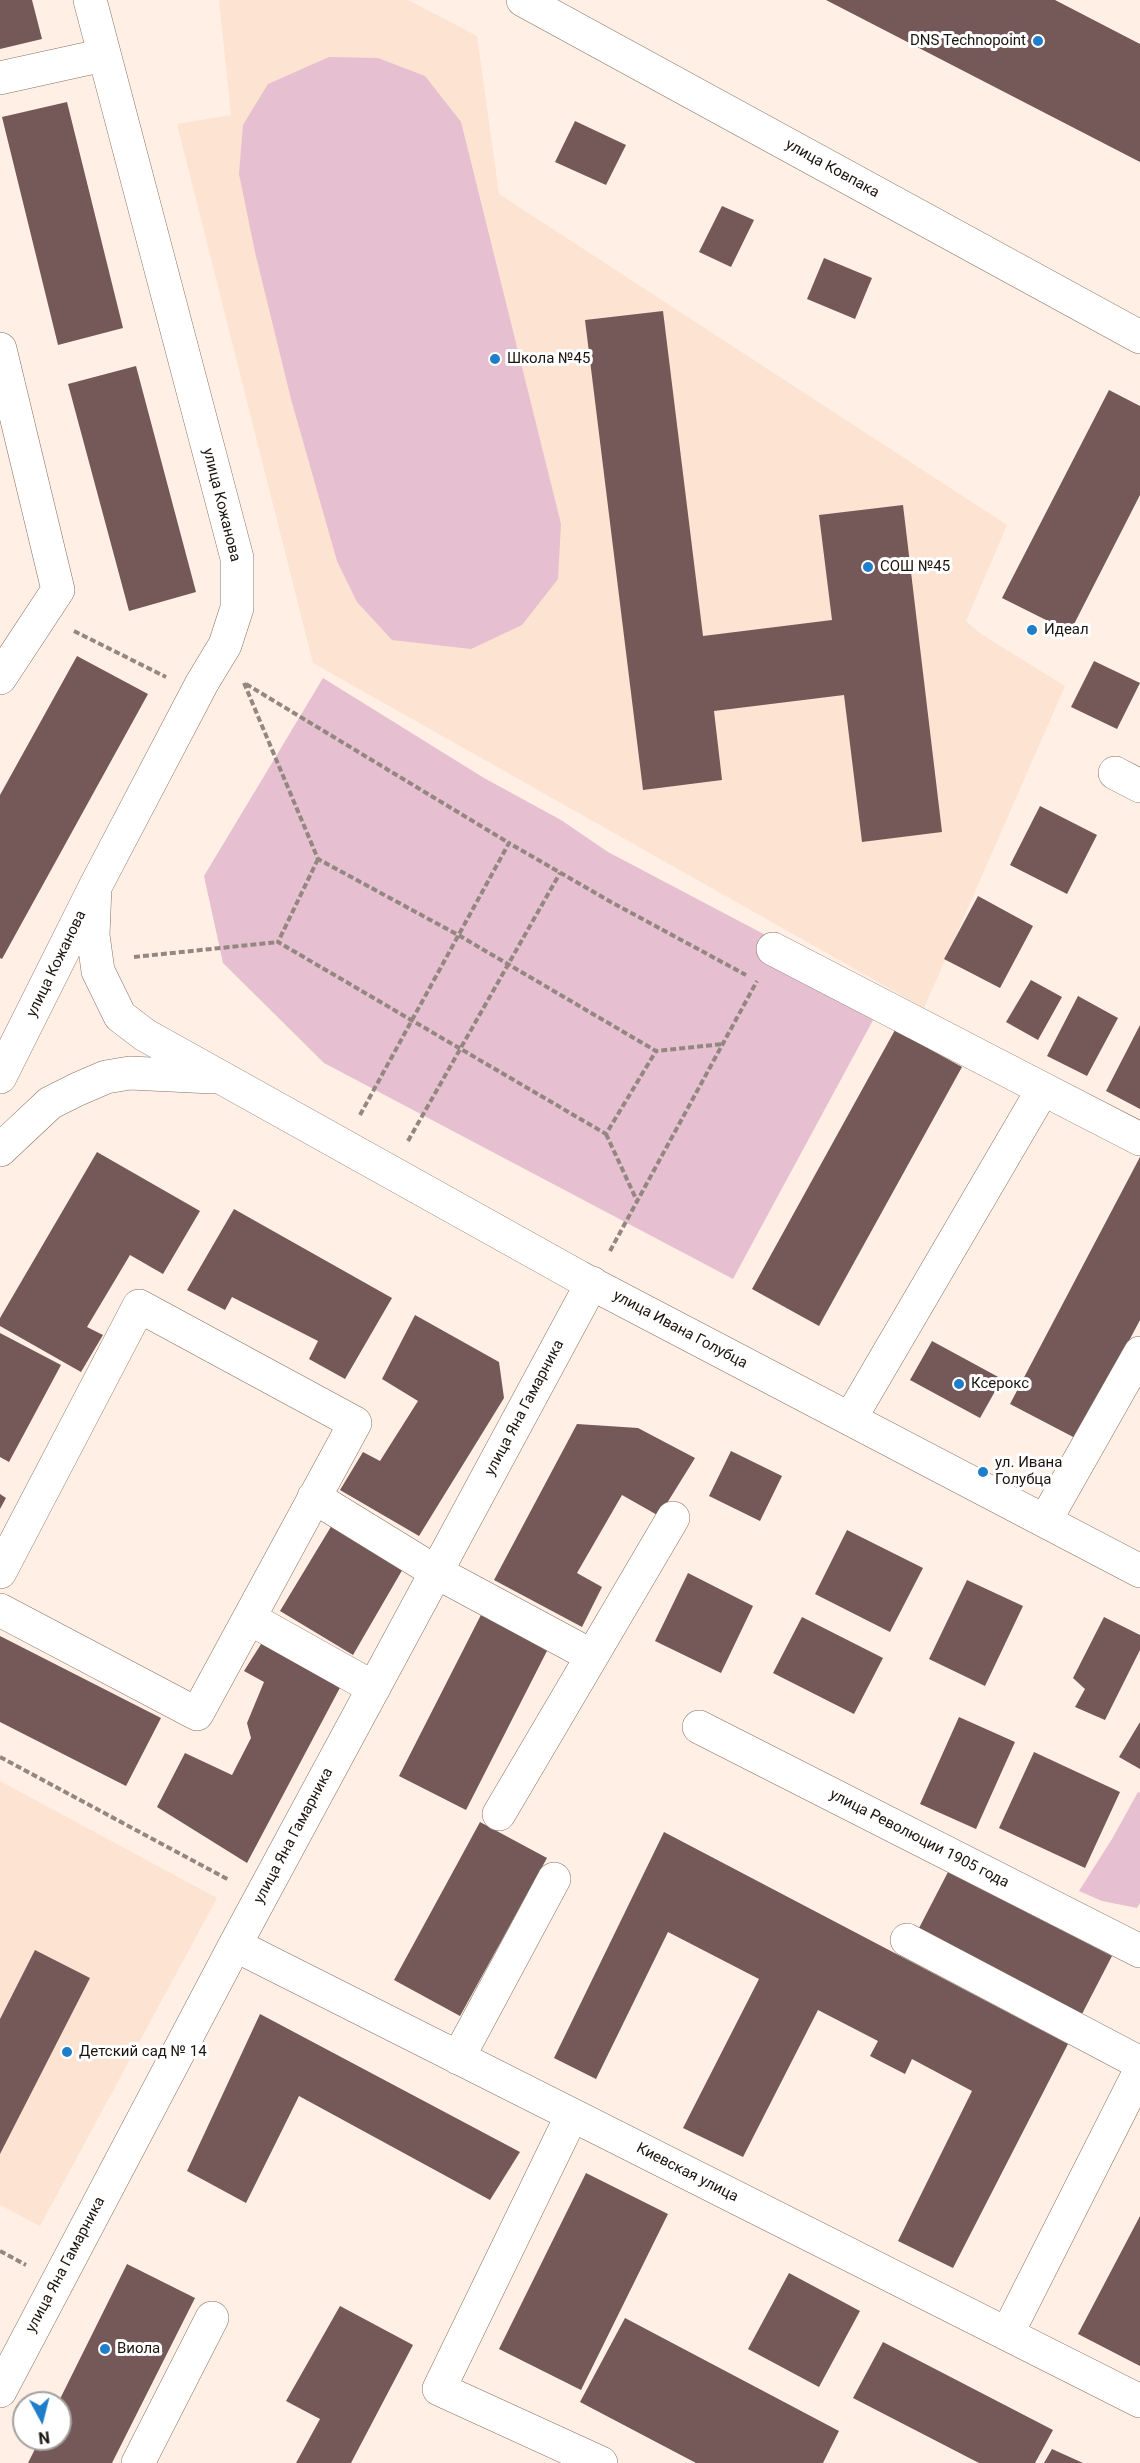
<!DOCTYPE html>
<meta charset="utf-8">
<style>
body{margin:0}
#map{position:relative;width:1140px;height:2463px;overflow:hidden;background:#ffefe5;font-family:Roboto,sans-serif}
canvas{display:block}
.north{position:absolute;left:12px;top:2391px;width:60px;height:60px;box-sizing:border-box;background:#fff;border:2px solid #a4a19f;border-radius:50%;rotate:173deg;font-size:16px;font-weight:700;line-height:24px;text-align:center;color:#1c140e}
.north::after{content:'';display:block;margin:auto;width:21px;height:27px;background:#1e7eca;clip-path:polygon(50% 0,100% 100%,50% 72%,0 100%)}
</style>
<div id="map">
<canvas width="1140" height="2463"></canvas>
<div class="north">N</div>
</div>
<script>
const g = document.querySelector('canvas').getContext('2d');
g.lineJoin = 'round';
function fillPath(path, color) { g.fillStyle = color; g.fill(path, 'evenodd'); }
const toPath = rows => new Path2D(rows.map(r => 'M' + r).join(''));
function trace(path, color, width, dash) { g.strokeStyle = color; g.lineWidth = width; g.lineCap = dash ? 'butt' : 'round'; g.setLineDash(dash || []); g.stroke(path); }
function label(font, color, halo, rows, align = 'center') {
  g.font = font + ' Roboto,sans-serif'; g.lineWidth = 6; g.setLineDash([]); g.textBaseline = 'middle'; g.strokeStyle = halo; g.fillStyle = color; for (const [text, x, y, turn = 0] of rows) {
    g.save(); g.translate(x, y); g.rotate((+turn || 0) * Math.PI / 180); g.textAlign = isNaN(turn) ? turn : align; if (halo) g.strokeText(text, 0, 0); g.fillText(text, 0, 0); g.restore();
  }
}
fillPath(toPath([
 [219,0,408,0,477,36,499,194,1007,525,966,621,981,634,1065,686,924,1008,313,663,177,124,231,115],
 [0,1781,217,1898,40,2226,0,2205]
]), '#fde3d2');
fillPath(toPath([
 [329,57,378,58,425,76,461,122,561,524,558,579,522,625,471,649,392,640,357,602,337,561,291,399,255,252,239,174,243,125,268,84],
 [323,678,484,778,561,820,608,852,885,998,733,1279,324,1063,223,963,204,876],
 [1138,1792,1140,1793,1140,1903,1137,1908,1102,1901,1079,1891,1112,1839]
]), '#e6bfd1');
fillPath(toPath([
 [0,0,32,0,42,39,0,49],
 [826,0,1055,0,1140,44,1140,162],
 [67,102,123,328,58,345,2,117],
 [575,121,626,145,606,185,555,162],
 [722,206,754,220,731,267,699,252],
 [824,258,872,278,855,319,807,299],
 [663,311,703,636,832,620,819,515,903,505,942,832,862,842,844,695,714,711,722,780,643,790,585,320],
 [136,366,196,592,129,611,68,384],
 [1109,390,1140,406,1140,495,1070,632,1002,598],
 [77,656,148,694,2,959,0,958,0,795],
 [1094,661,1140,683,1117,729,1071,707],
 [1040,806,1097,835,1067,894,1010,865],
 [978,896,1033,926,1000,988,944,959],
 [1031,980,1062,997,1038,1040,1006,1022],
 [1078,996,1118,1018,1087,1076,1047,1056],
 [1140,1025,1140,1109,1106,1091],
 [895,1030,962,1067,819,1326,752,1289],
 [97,1152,200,1211,163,1274,130,1255,87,1327,103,1335,81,1372,0,1326,0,1318],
 [1140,1157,1140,1320,1077,1439,1010,1404],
 [234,1209,392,1298,345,1379,309,1359,318,1341,232,1297,225,1310,187,1290],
 [415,1315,499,1362,504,1398,419,1536,340,1490,363,1452,380,1461,418,1401,382,1379],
 [0,1333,61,1365,9,1462,0,1457],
 [932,1341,1002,1379,980,1418,910,1380],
 [577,1424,638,1428,695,1458,659,1516,622,1495,577,1573,602,1587,582,1627,494,1580],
 [731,1451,782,1476,760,1521,709,1496],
 [0,1494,6,1498,0,1509],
 [332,1525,404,1567,353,1655,280,1611],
 [847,1530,923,1568,890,1632,815,1594],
 [688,1573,753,1606,721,1673,655,1641],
 [967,1580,1023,1606,985,1686,929,1659],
 [484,1609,551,1643,466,1810,399,1776],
 [802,1617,883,1658,854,1714,773,1673],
 [1104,1617,1140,1635,1140,1650,1105,1720,1075,1707,1085,1689,1073,1678],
 [0,1636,161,1718,126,1786,0,1722],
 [263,1641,343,1682,247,1863,157,1807,185,1753,232,1775,251,1738,247,1723,264,1682,244,1671],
 [959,1717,1015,1742,976,1829,920,1804],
 [1140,1722,1140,1769,1119,1757],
 [1034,1752,1120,1792,1085,1868,999,1828],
 [480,1822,547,1858,460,2016,394,1980],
 [664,1832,1068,2044,953,2268,898,2241,972,2091,912,2059,905,2074,870,2056,878,2041,818,2010,743,2157,683,2128,759,1979,668,1932,596,2079,554,2058],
 [948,1872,1112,1956,1082,2014,918,1930],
 [35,1950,90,1978,0,2154,0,2019],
 [260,2014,520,2152,490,2200,299,2096,246,2203,187,2171],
 [586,2173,668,2214,581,2390,499,2349],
 [1140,2216,1140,2366,1078,2334],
 [127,2264,195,2298,112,2463,28,2463,40,2439,60,2439,60,2403,58,2403],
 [789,2273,860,2311,819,2387,748,2349],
 [340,2306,413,2345,351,2463,296,2463,320,2419,286,2401],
 [625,2318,839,2431,823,2463,696,2463,580,2402],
 [883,2342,1053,2430,1035,2463,979,2463,853,2398],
 [1052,2449,1083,2463,1044,2463]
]), '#745958');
const minor = toPath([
 [0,78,104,55],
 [0,349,58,590,0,678],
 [1115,773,1140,786],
 [95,887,93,935,98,971,120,1016,145,1035,579,1277,1140,1571],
 [773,949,1043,1089],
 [0,1077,95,887,202,683,225,645,237,608,237,558,90,0],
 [0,1150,50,1103,78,1089,106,1077,130,1073,212,1077],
 [850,1419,1043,1089,1140,1139],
 [314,1497,436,1572,592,1656,673,1518],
 [1045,1521,1140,1353],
 [0,1572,139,1306,355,1423,197,1714,0,1610],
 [249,1618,374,1688],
 [699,1727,1140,1951],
 [499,1814,592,1656],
 [907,1940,1140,2063],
 [235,1945,1140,2401],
 [458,2058,554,1879],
 [572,2115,439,2389,601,2463],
 [1007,2334,1140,2071],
 [0,2391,235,1945,592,1283],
 [138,2463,212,2318]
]);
const major = toPath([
 [523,0,1140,337]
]);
trace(minor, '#867062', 34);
trace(major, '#867062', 34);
trace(toPath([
 [74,631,166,677],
 [244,683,318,859,460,936,656,1051,723,1044],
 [246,684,509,843],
 [318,859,278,942,606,1134,656,1051],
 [134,957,278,942],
 [360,1115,509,843,611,902,746,975],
 [606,1134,637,1201],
 [408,1141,560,873],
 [610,1251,757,981],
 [0,1757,229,1880],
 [0,2251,26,2265]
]), '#93877f', 4, [6, 3]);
trace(minor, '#fff', 33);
trace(major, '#fff', 33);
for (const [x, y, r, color] of [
 [1038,41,6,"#1e7eca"],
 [495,359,6,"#1e7eca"],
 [868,567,6,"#1e7eca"],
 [1032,630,6,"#1e7eca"],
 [959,1384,6,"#1e7eca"],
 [983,1472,6,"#1e7eca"],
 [67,2052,6,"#1e7eca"],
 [105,2349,6,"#1e7eca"]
]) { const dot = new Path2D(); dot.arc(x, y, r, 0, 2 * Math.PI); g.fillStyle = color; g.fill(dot); trace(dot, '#fff', 2); }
label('15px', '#1c140e', '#fff', [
 ["DNS Technopoint",1026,41,"right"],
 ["Школа №45",507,359],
 ["СОШ №45",880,567],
 ["Идеал",1044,630],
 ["Ксерокс",971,1384],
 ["ул. Ивана",995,1463],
 ["Голубца",995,1480],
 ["Детский сад № 14",79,2052],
 ["Виола",117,2349]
], 'left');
label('15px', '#1c140e', '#fff', [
 ["улица Ковпака",832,169,29],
 ["улица Кожанова",221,505,76],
 ["улица Кожанова",57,964,-64],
 ["улица Ивана Голубца",680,1330,28],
 ["улица Яна Гамарника",525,1408,-62],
 ["улица Яна Гамарника",294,1836,-62],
 ["улица Революции 1905 года",919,1839,27],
 ["Киевская улица",687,2173,27],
 ["улица Яна Гамарника",66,2265,-62]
]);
</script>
